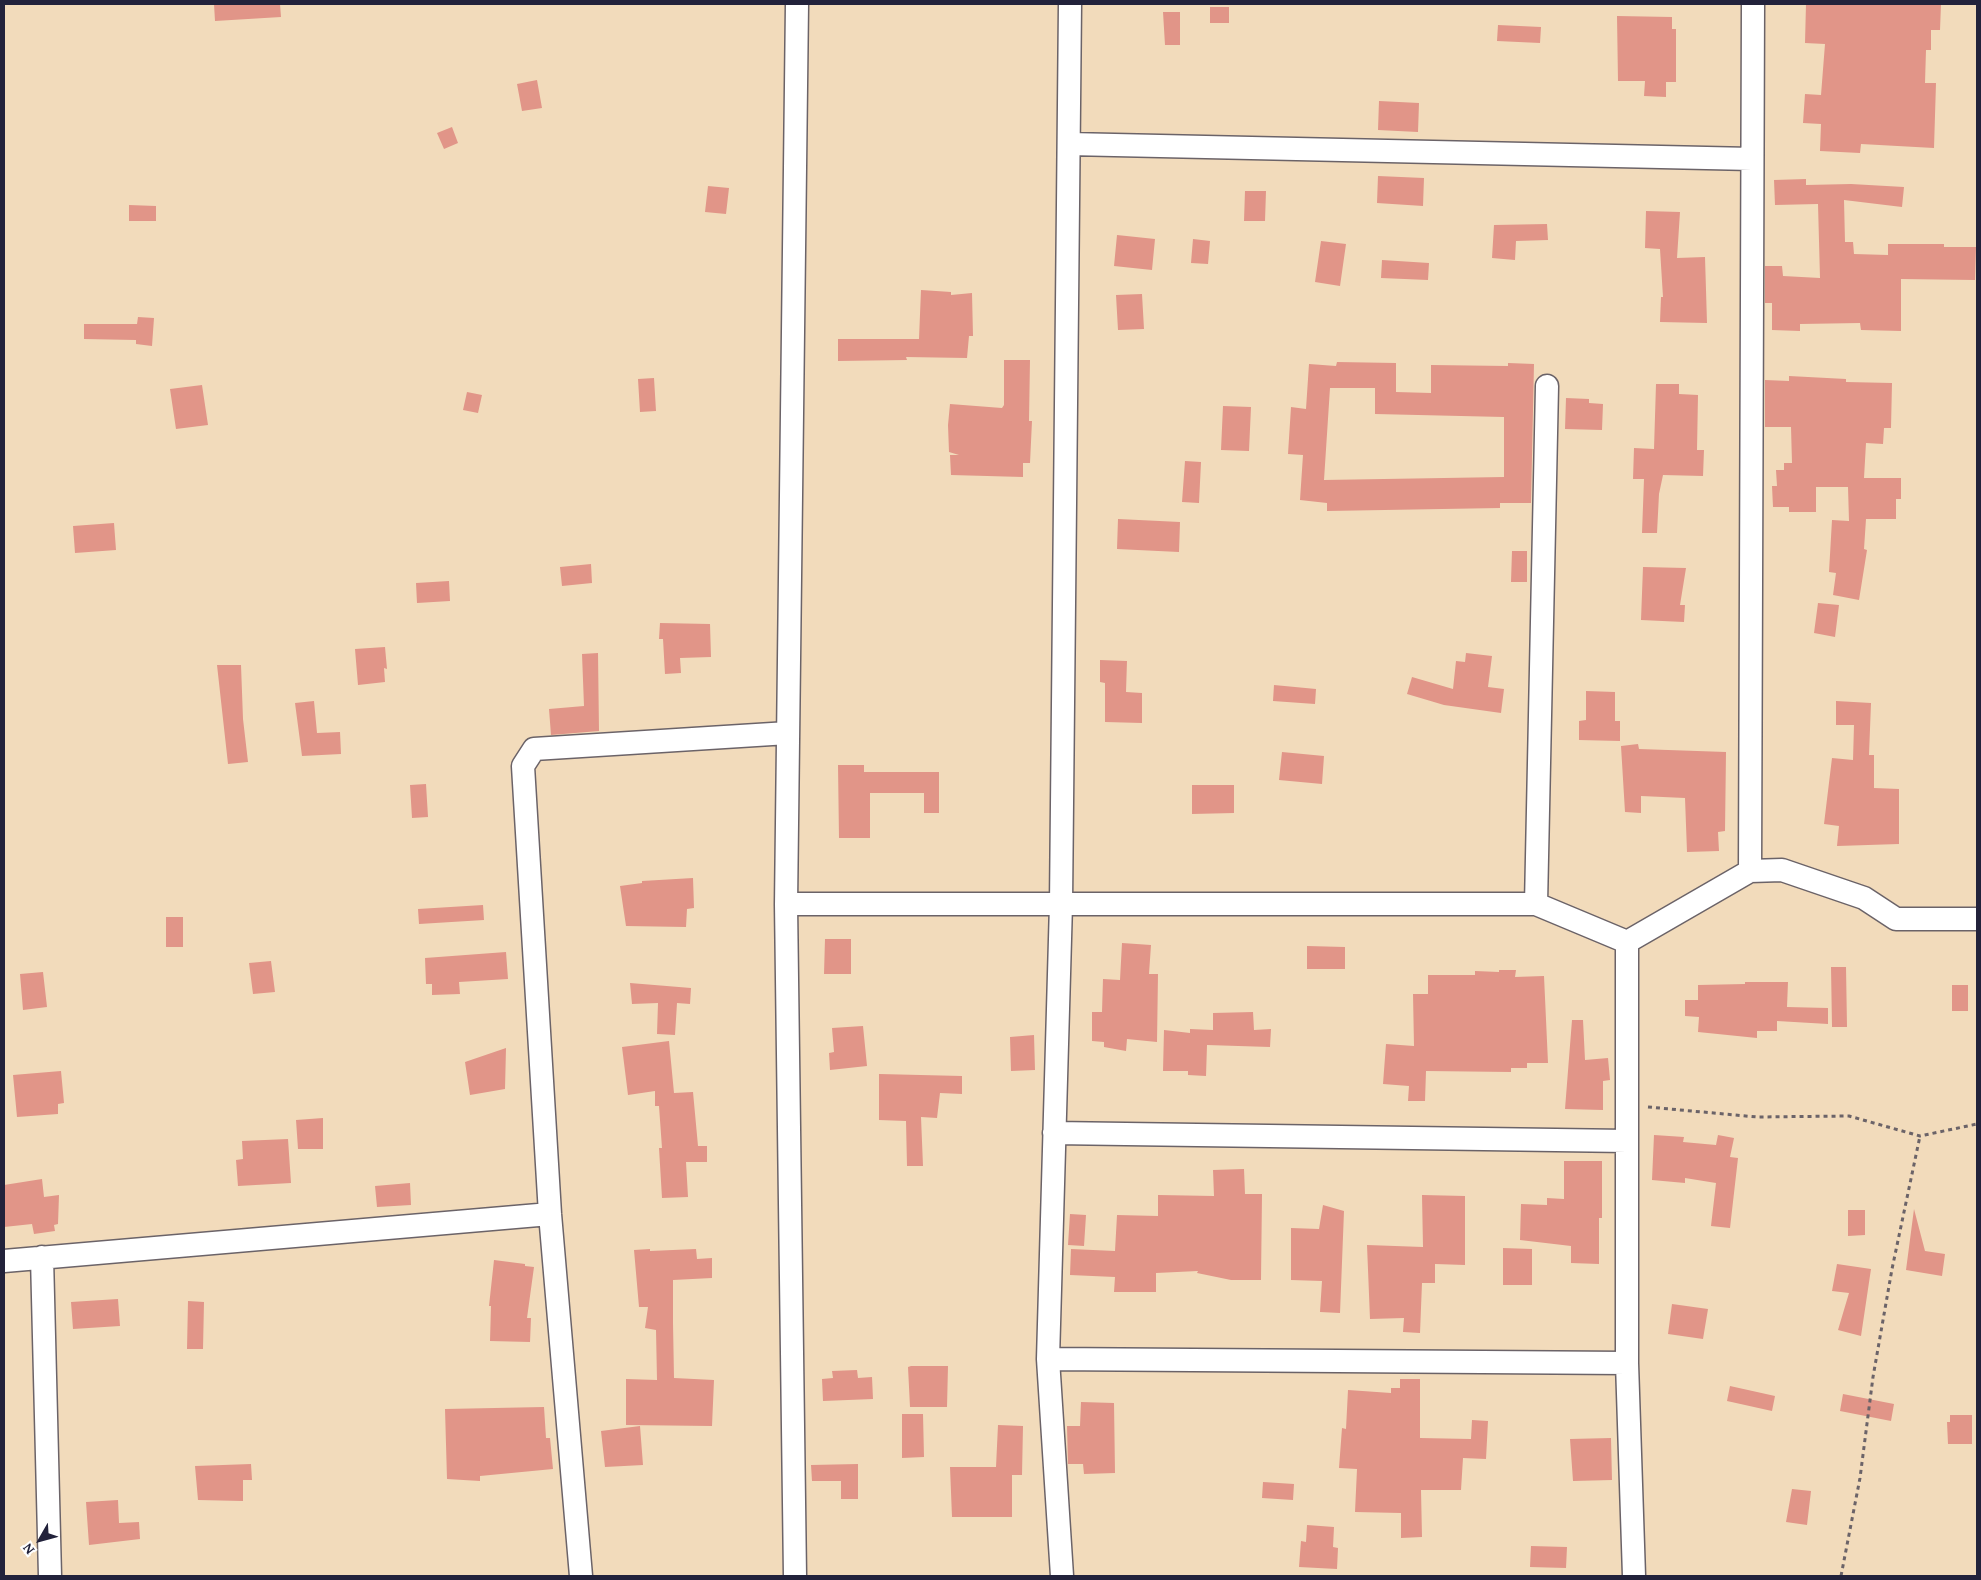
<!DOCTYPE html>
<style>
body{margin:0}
#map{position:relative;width:1981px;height:1580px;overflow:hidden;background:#f2dbbb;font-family:"Gentium Book Plus",serif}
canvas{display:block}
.frame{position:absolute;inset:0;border:5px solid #22223b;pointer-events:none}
.north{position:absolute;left:15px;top:1515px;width:50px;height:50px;-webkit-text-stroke:4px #fff;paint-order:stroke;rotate:232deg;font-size:14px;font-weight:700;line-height:20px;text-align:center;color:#22223b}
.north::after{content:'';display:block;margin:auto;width:18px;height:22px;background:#22223b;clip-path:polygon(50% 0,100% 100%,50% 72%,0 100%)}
</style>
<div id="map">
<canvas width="1981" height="1580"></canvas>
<div class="frame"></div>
<div class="north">N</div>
</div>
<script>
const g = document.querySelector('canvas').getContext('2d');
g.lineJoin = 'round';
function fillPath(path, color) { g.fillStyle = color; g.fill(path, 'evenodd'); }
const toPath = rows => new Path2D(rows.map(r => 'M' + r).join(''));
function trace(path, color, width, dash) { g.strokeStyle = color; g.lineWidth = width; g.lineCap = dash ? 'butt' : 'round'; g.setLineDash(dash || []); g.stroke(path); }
fillPath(toPath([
 [214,4,280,4,281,17,215,21],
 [1806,4,1941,4,1940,30,1931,30,1931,50,1926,50,1925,83,1936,83,1934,148,1861,144,1860,153,1820,151,1821,124,1803,123,1805,94,1821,95,1825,44,1805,43],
 [1210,7,1229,7,1229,23,1210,23],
 [1163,12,1180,12,1180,45,1165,45],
 [1617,16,1672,17,1672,29,1676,29,1676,82,1666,82,1666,97,1644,96,1645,81,1618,81],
 [1498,25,1541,27,1540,43,1497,41],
 [537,80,542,108,522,111,517,84],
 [1379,101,1419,103,1418,132,1378,130],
 [452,127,458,143,444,149,437,133],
 [1378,176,1424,178,1423,206,1377,203],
 [1806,179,1806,185,1851,184,1904,187,1902,207,1844,200,1845,242,1853,242,1854,254,1888,255,1888,244,1944,244,1944,247,1976,247,1975,280,1901,279,1901,331,1861,330,1860,323,1800,324,1800,331,1772,330,1772,303,1765,303,1765,266,1782,266,1783,276,1820,278,1818,204,1775,205,1774,180],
 [708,186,729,188,726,214,705,212],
 [1245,191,1266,191,1265,221,1244,221],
 [129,205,156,206,156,221,129,221],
 [1646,211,1680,212,1677,258,1705,257,1707,323,1660,322,1661,297,1663,297,1660,249,1645,248],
 [1547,224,1548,240,1516,241,1515,260,1492,258,1494,225],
 [1117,235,1155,239,1152,270,1114,266],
 [1193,239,1210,241,1208,264,1191,263],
 [1321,241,1346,244,1340,286,1315,282],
 [1382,260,1429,263,1428,280,1381,278],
 [921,290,951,292,951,295,972,293,973,336,969,336,967,358,906,357,907,360,838,361,838,339,919,339],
 [1142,294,1144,329,1118,330,1116,295],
 [138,317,154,318,152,346,136,344,136,340,84,339,84,324,137,324],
 [1004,360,1030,360,1029,421,1032,421,1030,463,1023,463,1023,477,951,475,950,455,959,455,949,452,948,425,950,404,1002,408,1004,405],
 [1337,362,1396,363,1396,392,1431,393,1431,365,1508,366,1508,363,1534,364,1531,503,1500,503,1500,508,1327,511,1327,503,1300,500,1303,455,1288,454,1291,407,1306,409,1309,364,1336,366],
 [1330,388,1375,388,1375,414,1504,417,1504,477,1324,480],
 [1789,376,1846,379,1846,382,1892,383,1891,428,1884,428,1883,444,1866,443,1864,478,1901,478,1901,499,1896,499,1896,519,1866,519,1864,549,1867,550,1859,600,1833,595,1836,573,1829,572,1832,520,1849,521,1848,487,1816,487,1816,512,1789,512,1789,507,1773,507,1772,486,1777,486,1776,470,1784,470,1784,463,1792,463,1791,427,1765,427,1765,380,1789,381],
 [654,378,656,411,640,412,638,379],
 [1656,384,1679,384,1679,394,1698,395,1697,450,1704,450,1703,476,1663,475,1659,494,1657,533,1642,533,1644,479,1633,479,1634,448,1654,449],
 [202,385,208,425,176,429,170,389],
 [467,392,482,395,478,413,463,410],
 [1566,398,1589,399,1589,403,1603,404,1602,430,1565,429],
 [1223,406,1251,407,1249,451,1221,450],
 [1185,461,1201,462,1199,503,1182,502],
 [1118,519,1180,522,1179,552,1117,549],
 [114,523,116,550,75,553,73,526],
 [1512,551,1527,551,1527,582,1511,582],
 [591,564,592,583,562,586,560,567],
 [1643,567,1686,568,1680,605,1685,605,1684,622,1641,620],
 [449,581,450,601,417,603,416,583],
 [1818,603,1839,605,1835,637,1814,633],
 [660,623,710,624,711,657,680,658,681,673,665,674,663,639,659,639],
 [385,647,387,669,384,668,385,682,358,685,355,649],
 [598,653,599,731,551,735,549,709,584,706,582,654],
 [1466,653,1492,656,1488,687,1504,689,1501,713,1444,705,1407,694,1412,677,1453,689,1456,661,1465,662],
 [1100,660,1127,661,1126,692,1142,693,1142,723,1105,722,1105,683,1100,682],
 [217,665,241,665,243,719,248,762,228,764],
 [1274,685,1316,689,1315,704,1273,701],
 [1586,691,1615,692,1615,721,1620,721,1620,741,1579,740,1579,721,1586,720],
 [314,701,317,733,340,732,341,754,302,756,295,703],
 [1836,701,1871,703,1869,755,1874,755,1874,788,1899,789,1899,844,1837,846,1839,826,1824,824,1832,758,1853,760,1854,725,1836,725],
 [1638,744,1639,749,1726,752,1725,831,1718,832,1719,851,1687,852,1685,798,1641,796,1641,813,1625,812,1621,746],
 [1282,752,1324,756,1322,784,1279,780],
 [838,765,864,765,864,772,939,772,939,813,924,813,924,793,870,793,870,838,839,838],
 [426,784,428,817,412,818,410,785],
 [1192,785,1234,785,1234,813,1192,814],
 [693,878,694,908,687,909,686,927,626,926,620,886,642,883,642,881],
 [483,905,484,920,419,924,418,909],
 [166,917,183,917,183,947,166,947],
 [825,939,851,939,851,974,824,974],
 [1122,943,1151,945,1149,974,1158,974,1157,1042,1127,1039,1126,1051,1104,1047,1104,1042,1092,1041,1092,1012,1102,1012,1103,979,1120,980],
 [1307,946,1345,947,1345,969,1307,969],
 [506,952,508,979,459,982,460,994,432,995,432,984,426,984,425,958],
 [271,961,275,992,253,994,249,963],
 [1831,967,1846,967,1847,1027,1832,1027],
 [1499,970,1516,970,1515,977,1544,976,1548,1063,1527,1063,1527,1068,1511,1068,1511,1072,1426,1071,1425,1101,1408,1101,1409,1086,1383,1084,1386,1044,1414,1046,1413,994,1428,994,1428,975,1475,975,1475,971,1499,972],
 [43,972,47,1007,23,1010,20,974],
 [1745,982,1788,982,1787,1007,1828,1008,1828,1024,1777,1021,1777,1031,1757,1031,1757,1038,1698,1032,1699,1017,1685,1016,1685,1000,1698,1000,1698,985,1745,984],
 [630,983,691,988,690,1004,677,1003,675,1035,657,1034,658,1003,632,1004],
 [1952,985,1968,985,1968,1011,1952,1011],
 [1253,1012,1254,1030,1271,1029,1270,1047,1207,1045,1206,1076,1188,1075,1188,1071,1163,1071,1164,1030,1190,1033,1190,1029,1213,1030,1213,1013],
 [1572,1020,1583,1020,1585,1060,1608,1058,1610,1080,1603,1081,1603,1110,1565,1109],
 [863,1026,867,1066,830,1070,829,1053,834,1052,832,1028],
 [1034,1035,1035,1070,1011,1071,1010,1037],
 [669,1041,674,1093,693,1092,698,1146,707,1146,707,1162,686,1162,688,1197,662,1198,659,1148,662,1148,659,1106,655,1106,655,1091,628,1095,622,1047],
 [506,1048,505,1089,470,1095,465,1062],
 [61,1071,64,1103,58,1104,58,1114,17,1117,13,1075],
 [879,1074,962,1076,962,1094,940,1093,937,1118,921,1117,923,1166,907,1166,906,1121,879,1120],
 [323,1118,323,1149,298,1149,296,1120],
 [1654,1135,1684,1137,1683,1142,1716,1145,1718,1135,1734,1138,1730,1157,1738,1158,1730,1228,1711,1226,1716,1183,1685,1178,1685,1183,1652,1180],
 [288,1139,291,1183,238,1186,236,1160,243,1159,242,1141],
 [1564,1161,1602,1161,1602,1218,1599,1218,1599,1264,1571,1263,1571,1246,1520,1240,1521,1204,1547,1205,1547,1198,1564,1199],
 [1244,1169,1245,1194,1262,1194,1261,1280,1231,1280,1197,1273,1198,1271,1156,1273,1156,1292,1114,1292,1115,1277,1070,1275,1071,1249,1115,1251,1117,1215,1158,1216,1158,1195,1214,1196,1213,1170],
 [42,1179,44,1197,59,1195,58,1224,54,1225,55,1231,34,1234,32,1224,4,1227,4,1185],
 [410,1183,411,1205,377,1207,375,1186],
 [1422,1195,1465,1196,1465,1265,1435,1264,1435,1283,1422,1283,1420,1333,1403,1332,1404,1318,1370,1319,1367,1245,1423,1247],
 [1323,1205,1344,1211,1340,1313,1320,1312,1322,1281,1291,1280,1291,1228,1319,1229],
 [1914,1209,1925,1251,1945,1254,1942,1276,1906,1270],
 [1848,1210,1865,1210,1865,1235,1848,1236],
 [1070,1214,1086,1215,1084,1246,1068,1245],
 [1503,1248,1532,1249,1532,1285,1503,1285],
 [650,1249,650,1251,696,1249,697,1259,712,1258,712,1278,673,1280,673,1323,674,1378,714,1380,712,1426,626,1425,626,1379,657,1380,656,1330,645,1328,648,1307,639,1307,634,1250],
 [494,1260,525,1264,525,1266,534,1267,527,1318,531,1318,530,1342,490,1341,491,1306,489,1306],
 [1837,1264,1871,1269,1861,1336,1838,1330,1849,1293,1832,1291],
 [118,1299,120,1326,73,1329,71,1302],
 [188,1301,204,1302,203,1349,187,1349],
 [1672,1304,1708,1309,1703,1339,1668,1334],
 [911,1366,948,1366,947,1407,910,1407,908,1367],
 [857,1370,858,1378,872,1377,873,1399,823,1401,822,1379,833,1378,832,1371],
 [1400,1379,1420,1379,1420,1438,1471,1439,1472,1420,1488,1421,1486,1459,1463,1458,1461,1490,1421,1490,1422,1537,1401,1538,1401,1513,1355,1512,1357,1469,1339,1468,1342,1428,1346,1429,1348,1390,1391,1393,1391,1388,1400,1388],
 [1730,1386,1775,1396,1772,1411,1727,1401],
 [1843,1394,1894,1404,1891,1421,1840,1411],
 [1081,1402,1114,1403,1115,1473,1084,1474,1083,1464,1068,1464,1067,1426,1080,1426],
 [544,1407,546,1438,550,1438,553,1469,480,1476,480,1481,447,1479,445,1409],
 [902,1414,923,1414,924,1457,902,1458],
 [1950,1415,1972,1415,1972,1444,1948,1444,1947,1422,1950,1422],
 [998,1425,1023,1426,1022,1475,1012,1475,1012,1517,952,1517,950,1467,996,1467],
 [640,1426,643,1465,605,1467,601,1431],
 [1611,1438,1612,1480,1573,1481,1570,1439],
 [251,1464,252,1480,243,1480,243,1501,198,1500,195,1466],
 [858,1464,858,1499,841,1499,841,1481,812,1481,811,1465],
 [1263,1482,1294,1484,1293,1500,1262,1498],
 [1792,1489,1811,1491,1807,1525,1786,1522],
 [118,1500,119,1523,139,1522,140,1539,89,1545,86,1502],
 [1307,1525,1334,1527,1333,1547,1338,1548,1337,1569,1299,1567,1301,1541,1306,1542],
 [1531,1546,1567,1547,1566,1568,1530,1567]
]), '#e19588');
const minor = toPath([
 [1069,144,1752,159],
 [1750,871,1753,4],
 [786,904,1536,904,1627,942],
 [1536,904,1547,386],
 [1627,942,1627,1363,1634,1576],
 [1627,942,1750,871,1782,870,1864,898,1896,919,1977,919],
 [1054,1133,1627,1141],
 [42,1257,50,1576],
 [4,1261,550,1214],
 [1048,1359,1627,1363],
 [581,1576,550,1214,523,766,534,749,788,733],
 [795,1576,786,904,797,4],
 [1062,1576,1048,1359,1061,904,1070,4]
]);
trace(minor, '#6b6368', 25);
trace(toPath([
 [1648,1107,1757,1117,1849,1116,1920,1136,1977,1124],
 [1841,1576,1860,1478,1873,1377,1892,1269,1920,1136]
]), '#6b6368', 3, [4, 4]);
trace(minor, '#fff', 22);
</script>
